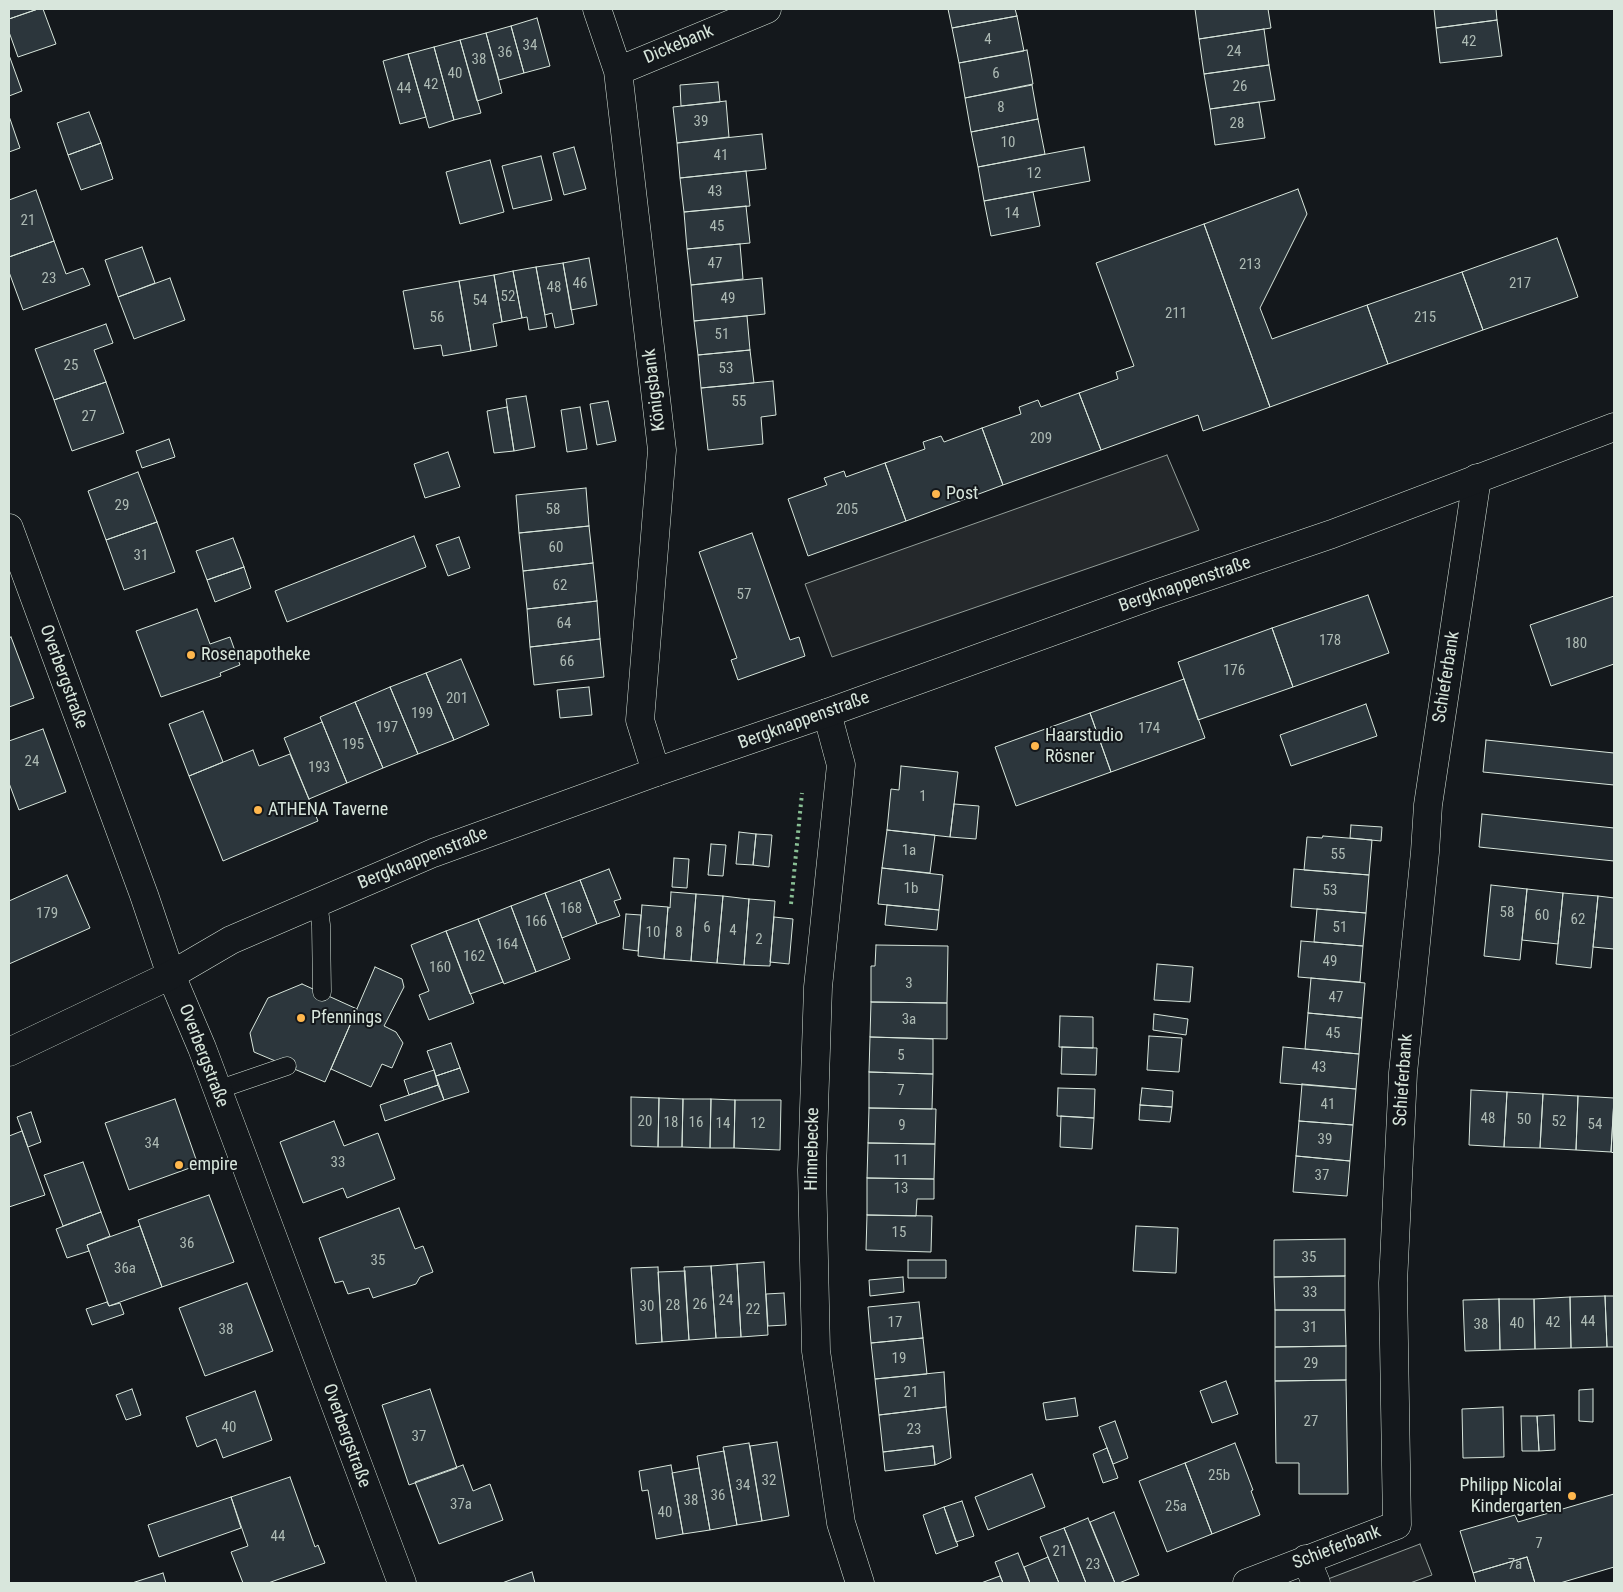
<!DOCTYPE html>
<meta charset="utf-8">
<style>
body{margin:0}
#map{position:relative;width:1623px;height:1592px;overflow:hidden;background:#14181c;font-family:"Roboto Condensed",sans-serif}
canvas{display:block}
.frame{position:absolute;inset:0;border:10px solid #d8e6dc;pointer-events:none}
</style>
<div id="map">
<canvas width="1623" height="1592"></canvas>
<div class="frame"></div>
</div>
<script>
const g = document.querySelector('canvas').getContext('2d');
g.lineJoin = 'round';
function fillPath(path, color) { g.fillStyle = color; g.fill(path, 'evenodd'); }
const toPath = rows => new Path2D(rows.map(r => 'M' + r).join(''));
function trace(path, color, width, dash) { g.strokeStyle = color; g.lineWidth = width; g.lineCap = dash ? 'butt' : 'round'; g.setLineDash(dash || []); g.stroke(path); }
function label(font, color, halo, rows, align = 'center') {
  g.font = font + ' "Roboto Condensed",sans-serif'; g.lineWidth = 4; g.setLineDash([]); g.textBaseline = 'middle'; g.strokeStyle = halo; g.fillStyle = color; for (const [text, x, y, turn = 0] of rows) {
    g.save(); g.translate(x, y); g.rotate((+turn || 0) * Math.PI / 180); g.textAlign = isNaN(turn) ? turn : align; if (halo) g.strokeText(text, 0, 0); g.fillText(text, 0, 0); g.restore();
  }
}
const parking = toPath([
 [1167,455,1199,530,832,657,805,584,1167,455],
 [1420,1544,1432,1575,1410,1583,1330,1583,1328,1579,1420,1544]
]);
fillPath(parking, '#24282b');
trace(parking, '#939e99', 1);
const building = toPath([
 [9,9,38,9,9,19,9,9],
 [38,9,43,9,56,44,18,57,9,32,9,19,38,9],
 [948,9,1015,9,1017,16,952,28,948,9],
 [1195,9,1268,9,1271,28,1199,39,1195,9],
 [1434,9,1496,9,1497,20,1436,28,1434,9],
 [1017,16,1024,51,959,63,952,28,1017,16],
 [537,18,550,66,524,73,511,26,537,18],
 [1497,20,1502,56,1440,63,1436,28,1497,20],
 [511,26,524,73,499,80,486,33,511,26],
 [1264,29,1269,65,1204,74,1199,39,1264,29],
 [486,33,502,93,477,101,460,40,486,33],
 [460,40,481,113,454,120,434,47,460,40],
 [434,47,454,120,429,128,408,54,434,47],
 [1027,50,1033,84,965,98,959,63,1027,50],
 [408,54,426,117,400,124,383,61,408,54],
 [9,55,22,91,9,96,9,55],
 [1269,65,1275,100,1210,109,1204,74,1269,65],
 [718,82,720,102,681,106,680,85,718,82],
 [1032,85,1038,119,971,132,965,98,1032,85],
 [726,101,729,137,677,143,673,107,726,101],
 [1259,102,1265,138,1215,145,1210,109,1259,102],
 [89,112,101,143,68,155,57,123,89,112],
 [9,116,20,148,9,152,9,116],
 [1038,119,1045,154,978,167,971,132,1038,119],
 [762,134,766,169,680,178,677,143,762,134],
 [101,143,113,179,81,190,68,155,101,143],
 [574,147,586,189,564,195,553,153,574,147],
 [1084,147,1090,181,984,201,978,167,1084,147],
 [541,156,552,200,513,209,502,166,541,156],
 [490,160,504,212,460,224,446,172,490,160],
 [746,171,750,206,684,212,680,178,746,171],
 [1298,189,1307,214,1260,308,1272,339,1367,305,1388,364,1270,407,1204,224,1298,189],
 [36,190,54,241,9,257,9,200,36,190],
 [1033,192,1040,226,991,236,984,201,1033,192],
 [746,206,750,243,687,249,684,212,746,206],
 [1204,224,1270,407,1203,431,1198,415,1101,450,1079,393,1118,379,1116,372,1134,366,1096,263,1204,224],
 [1557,238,1578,297,1483,330,1462,272,1557,238],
 [54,241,66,274,83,268,90,285,23,310,9,272,9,257,54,241],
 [740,244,743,279,691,285,687,249,740,244],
 [142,247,155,283,118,297,105,260,142,247],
 [589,258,597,305,571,310,563,263,589,258],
 [563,263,574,324,555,328,552,313,545,315,536,267,563,263],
 [536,267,547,327,529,330,527,317,522,318,513,271,536,267],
 [513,271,522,318,502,322,494,275,513,271],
 [1462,272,1483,330,1388,364,1367,305,1462,272],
 [494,275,502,322,493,324,497,346,471,351,459,281,494,275],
 [170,278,185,320,134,339,118,297,170,278],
 [762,278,765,314,694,321,691,285,762,278],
 [459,281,471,351,443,356,441,345,414,349,403,291,459,281],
 [747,316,750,350,698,355,694,321,747,316],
 [106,324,113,343,94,350,106,382,54,400,35,349,106,324],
 [750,350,754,383,701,388,698,355,750,350],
 [773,381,776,415,761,417,763,444,708,450,701,388,773,381],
 [106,382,124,433,72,451,54,400,106,382],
 [1079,393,1101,450,1003,485,982,428,1021,414,1019,407,1038,400,1041,407,1079,393],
 [526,396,535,447,514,451,506,399,526,396],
 [608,401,616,441,597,445,590,404,608,401],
 [507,407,514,451,494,453,487,411,507,407],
 [580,407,587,449,567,452,561,410,580,407],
 [982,428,1003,485,906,521,885,463,925,449,923,442,941,436,944,442,982,428],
 [169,439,175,457,142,468,136,451,169,439],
 [448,452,460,487,425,498,414,464,448,452],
 [885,463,906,521,808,556,788,499,827,485,824,478,844,471,846,477,885,463],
 [138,472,157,522,106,540,88,491,138,472],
 [586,488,589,526,519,533,516,495,586,488],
 [157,522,175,572,124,590,106,540,157,522],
 [589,526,593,563,523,571,519,533,589,526],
 [752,533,790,640,799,637,805,656,738,680,731,660,737,658,699,552,752,533],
 [414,536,426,567,287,622,275,591,414,536],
 [459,537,470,568,448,576,436,545,459,537],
 [233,538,244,567,207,580,196,551,233,538],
 [593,563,597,601,527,609,523,571,593,563],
 [244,567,251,588,215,602,207,580,244,567],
 [1368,595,1389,653,1293,687,1272,628,1368,595],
 [1614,596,1614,664,1551,686,1530,625,1614,596],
 [597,601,600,639,530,647,527,609,597,601],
 [197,609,210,644,230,637,240,665,220,673,221,676,161,697,136,631,197,609],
 [1272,628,1293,687,1198,720,1178,662,1272,628],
 [11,637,34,698,9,707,9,638,11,637],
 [600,639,604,677,534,685,530,647,600,639],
 [461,659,489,725,454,740,426,673,461,659],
 [426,673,454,740,418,754,390,687,426,673],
 [1184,679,1205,738,1111,772,1090,713,1184,679],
 [390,687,418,754,383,768,355,702,390,687],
 [589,687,592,715,560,718,557,690,589,687],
 [355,702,383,768,347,783,320,717,355,702],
 [1366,704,1377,736,1291,766,1280,735,1366,704],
 [203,711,223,762,189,776,169,724,203,711],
 [1090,713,1111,772,1016,806,995,747,1090,713],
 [322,722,347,783,309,799,284,738,322,722],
 [43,729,66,792,19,810,9,783,9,741,43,729],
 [1486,740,1614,753,1614,785,1483,772,1486,740],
 [253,750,259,766,290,754,318,821,223,861,189,776,253,750],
 [901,766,958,772,950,837,887,830,891,789,899,790,901,766],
 [954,804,979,806,976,839,950,837,954,804],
 [1482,814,1614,828,1614,861,1479,847,1482,814],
 [1351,825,1382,827,1381,841,1350,838,1351,825],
 [887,830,935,835,930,873,882,868,887,830],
 [739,832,756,834,753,865,736,864,739,832],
 [756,834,772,835,769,867,753,865,756,834],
 [1323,836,1372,840,1369,875,1304,870,1307,837,1322,838,1323,836],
 [711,844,726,845,723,876,708,875,711,844],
 [674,858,689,859,687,888,672,887,674,858],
 [882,868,943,875,939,910,878,904,882,868],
 [609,869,621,899,614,901,620,916,597,924,580,880,609,869],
 [1294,869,1369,875,1366,913,1291,907,1294,869],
 [67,875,90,928,9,964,9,901,67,875],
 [580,880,597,924,562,938,545,893,580,880],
 [1491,885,1527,889,1520,960,1484,956,1491,885],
 [1527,889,1563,893,1558,944,1522,940,1527,889],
 [671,892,696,894,691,961,664,959,668,907,670,908,671,892],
 [545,893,570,959,536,972,511,906,545,893],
 [1563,893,1598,896,1591,968,1556,964,1563,893],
 [696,894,723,896,717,963,691,961,696,894],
 [723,896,749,899,744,965,717,963,723,896],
 [1598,896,1614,898,1614,949,1593,947,1598,896],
 [749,899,775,901,770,966,744,965,749,899],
 [642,905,668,907,664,959,638,956,642,905],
 [887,905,939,910,937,930,885,925,887,905],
 [511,906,536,972,504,984,478,919,511,906],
 [1317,909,1366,913,1363,946,1314,942,1317,909],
 [626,914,641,915,638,951,623,949,626,914],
 [774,917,793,919,789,964,770,962,774,917],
 [478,919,503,982,470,994,446,931,478,919],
 [446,931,474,1003,429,1020,419,995,429,991,411,945,446,931],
 [1301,941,1363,946,1360,982,1298,977,1301,941],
 [876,945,948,946,947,1003,871,1002,871,966,875,966,876,945],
 [1157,964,1193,967,1190,1002,1154,1000,1157,964],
 [375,967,402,979,404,987,384,1026,396,1032,403,1043,392,1068,382,1064,371,1087,331,1069,375,967],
 [1311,978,1365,983,1362,1018,1308,1013,1311,978],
 [302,984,357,1009,325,1082,254,1052,250,1033,268,998,302,984],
 [871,1002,947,1003,947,1039,870,1037,871,1002],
 [1308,1013,1362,1018,1359,1054,1305,1049,1308,1013],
 [1154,1014,1188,1019,1186,1035,1153,1030,1154,1014],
 [1060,1016,1093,1017,1093,1048,1059,1047,1060,1016],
 [1149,1036,1182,1038,1179,1072,1147,1070,1149,1036],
 [870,1037,933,1039,933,1074,869,1072,870,1037],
 [451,1043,460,1068,436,1076,427,1051,451,1043],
 [1062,1047,1097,1048,1096,1075,1061,1074,1062,1047],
 [1283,1047,1359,1054,1356,1089,1280,1083,1283,1047],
 [460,1068,469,1092,444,1100,436,1076,460,1068],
 [434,1070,438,1085,409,1095,404,1080,434,1070],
 [869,1072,933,1074,932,1109,869,1108,869,1072],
 [1302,1084,1356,1089,1353,1125,1299,1121,1302,1084],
 [438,1085,444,1100,385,1121,380,1105,438,1085],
 [1058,1088,1095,1089,1094,1118,1057,1116,1058,1088],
 [1142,1088,1173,1091,1172,1107,1140,1105,1142,1088],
 [1471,1090,1507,1092,1504,1147,1469,1145,1471,1090],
 [1507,1092,1543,1094,1540,1148,1504,1147,1507,1092],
 [1543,1094,1578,1096,1576,1150,1540,1148,1543,1094],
 [1578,1096,1614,1098,1611,1152,1576,1150,1578,1096],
 [631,1097,659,1098,658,1147,631,1146,631,1097],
 [659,1098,683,1099,682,1147,658,1147,659,1098],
 [175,1099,198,1165,129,1190,105,1123,175,1099],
 [683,1099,711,1099,710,1148,682,1147,683,1099],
 [711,1099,735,1100,734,1148,710,1148,711,1099],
 [735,1100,781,1100,780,1150,734,1148,735,1100],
 [1614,1100,1614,1153,1611,1152,1614,1100],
 [1140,1105,1172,1107,1170,1122,1139,1120,1140,1105],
 [869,1108,936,1109,935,1144,868,1143,869,1108],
 [31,1112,41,1142,28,1147,17,1117,31,1112],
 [1061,1116,1094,1118,1092,1149,1060,1147,1061,1116],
 [334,1121,344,1146,378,1133,395,1179,347,1198,343,1188,303,1203,280,1142,334,1121],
 [1299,1121,1353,1125,1350,1161,1296,1156,1299,1121],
 [22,1131,45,1195,9,1207,9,1136,22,1131],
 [868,1143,935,1144,934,1179,867,1178,868,1143],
 [1296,1156,1350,1161,1347,1196,1293,1192,1296,1156],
 [83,1162,101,1212,63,1226,44,1175,83,1162],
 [867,1178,934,1179,934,1199,917,1199,916,1216,867,1215,867,1178],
 [209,1195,234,1262,162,1287,138,1220,209,1195],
 [399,1208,415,1249,423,1246,433,1272,420,1277,416,1284,373,1298,369,1288,348,1294,343,1281,335,1283,319,1238,399,1208],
 [101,1212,110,1236,87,1245,89,1251,67,1258,56,1229,101,1212],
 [867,1215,932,1216,931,1252,866,1250,867,1215],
 [140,1226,162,1287,109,1306,87,1245,140,1226],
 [1136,1226,1178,1228,1176,1273,1133,1271,1136,1226],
 [1345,1239,1345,1276,1274,1277,1274,1240,1345,1239],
 [908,1260,946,1260,946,1278,908,1278,908,1260],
 [764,1262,768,1335,741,1337,737,1264,764,1262],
 [737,1264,741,1337,716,1338,711,1266,737,1264],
 [711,1266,716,1338,689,1340,684,1267,711,1266],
 [658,1267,662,1342,636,1344,631,1268,658,1267],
 [685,1271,689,1340,662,1342,658,1272,685,1271],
 [1345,1276,1345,1310,1275,1310,1274,1277,1345,1276],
 [903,1277,904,1292,870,1296,869,1280,903,1277],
 [247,1283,273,1351,205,1376,179,1308,247,1283],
 [784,1293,786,1325,768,1326,766,1294,784,1293],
 [1605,1296,1607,1347,1571,1348,1570,1297,1605,1296],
 [1605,1296,1614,1296,1614,1347,1607,1347,1605,1296],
 [1570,1297,1571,1348,1535,1349,1534,1299,1570,1297],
 [1499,1299,1500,1350,1465,1351,1463,1300,1499,1299],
 [1499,1299,1534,1299,1535,1349,1500,1350,1499,1299],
 [107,1302,109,1306,120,1303,124,1314,92,1325,86,1309,107,1302],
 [919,1302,923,1338,871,1343,868,1307,919,1302],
 [1275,1310,1345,1310,1346,1346,1275,1347,1275,1310],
 [923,1338,927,1374,875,1379,871,1343,923,1338],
 [1346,1346,1346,1380,1275,1381,1275,1347,1346,1346],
 [944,1372,946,1407,879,1415,875,1379,944,1372],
 [1346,1380,1348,1494,1299,1494,1299,1463,1276,1463,1275,1381,1346,1380],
 [1226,1381,1238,1414,1212,1423,1200,1391,1226,1381],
 [132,1389,141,1415,126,1420,116,1395,132,1389],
 [430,1389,457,1468,409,1485,382,1405,430,1389],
 [1593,1389,1593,1422,1579,1421,1579,1390,1593,1389],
 [255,1391,272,1440,223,1458,216,1439,197,1447,186,1417,255,1391],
 [1075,1398,1078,1416,1046,1420,1043,1403,1075,1398],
 [946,1407,951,1458,935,1465,933,1446,883,1452,879,1415,946,1407],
 [1503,1407,1504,1457,1463,1458,1462,1409,1503,1407],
 [1554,1415,1555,1450,1539,1451,1537,1416,1554,1415],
 [1521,1416,1537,1416,1539,1451,1522,1451,1521,1416],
 [1115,1421,1128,1458,1113,1464,1099,1427,1115,1421],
 [777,1442,789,1516,762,1521,750,1446,777,1442],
 [749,1443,762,1521,737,1525,723,1447,749,1443],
 [1235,1443,1253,1490,1251,1491,1260,1515,1212,1534,1185,1463,1235,1443],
 [933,1446,935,1465,885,1471,883,1452,933,1446],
 [1107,1448,1118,1478,1103,1483,1093,1454,1107,1448],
 [724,1451,737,1525,710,1530,697,1456,724,1451],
 [1185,1463,1212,1534,1167,1552,1139,1481,1185,1463],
 [463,1465,473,1491,490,1484,503,1520,439,1544,415,1482,463,1465],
 [671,1465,683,1534,656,1539,648,1490,642,1491,639,1471,671,1465],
 [699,1468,710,1530,683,1534,672,1473,699,1468],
 [1032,1474,1045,1507,988,1530,975,1497,1032,1474],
 [290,1477,315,1547,318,1545,325,1563,268,1583,243,1583,231,1552,248,1546,231,1497,290,1477],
 [1614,1494,1614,1567,1560,1583,1535,1583,1527,1557,1473,1573,1460,1531,1515,1515,1518,1522,1614,1494],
 [231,1497,241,1528,159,1557,148,1525,231,1497],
 [962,1501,974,1536,956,1542,944,1507,962,1501],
 [944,1507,958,1546,936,1554,923,1515,944,1507],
 [1114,1512,1139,1575,1119,1583,1115,1583,1090,1522,1114,1512],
 [1088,1518,1096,1538,1115,1583,1086,1583,1064,1528,1088,1518],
 [1064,1528,1072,1547,1086,1583,1059,1583,1048,1557,1040,1537,1064,1528],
 [1018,1553,1030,1583,1003,1583,995,1562,1018,1553],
 [1048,1557,1059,1583,1030,1583,1024,1567,1048,1557],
 [1527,1557,1535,1583,1476,1583,1473,1573,1527,1557],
 [532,1572,535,1583,502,1583,532,1572],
 [163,1573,166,1583,132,1583,163,1573],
 [1000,1576,1003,1583,981,1583,1000,1576]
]);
fillPath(building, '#2c363c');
trace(building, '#d8e6dc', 1);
const service = toPath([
 [318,902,321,925,322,992],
 [217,1090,287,1066]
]);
const minor = toPath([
 [597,9,618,71,662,450,640,720,656,772],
 [618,71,767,9],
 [9,528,144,895,171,975,202,1048,402,1583],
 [827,713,841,765,818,987,812,1170,816,1351,841,1523,860,1583],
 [1306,1559,1316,1583],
 [1247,1583,1397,1525,1393,1283,1403,1073,1425,852,1428,805,1477,478]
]);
const tertiary = toPath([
 [9,1052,171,975,231,940,433,853,656,772,827,713,1153,595,1332,534,1614,427]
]);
trace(service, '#d8e6dc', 19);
trace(minor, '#d8e6dc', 29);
trace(tertiary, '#d8e6dc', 29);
trace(service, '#14181c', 18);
trace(minor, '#14181c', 28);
trace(tertiary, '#14181c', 28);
trace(toPath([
 [791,904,802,793]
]), '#8ac095', 4, [2.5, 4]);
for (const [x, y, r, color] of [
 [936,494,5,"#ffb74d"],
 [191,655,5,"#ffb74d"],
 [1035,746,5,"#ffb74d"],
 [258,810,5,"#ffb74d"],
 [301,1018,5,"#ffb74d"],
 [179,1165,5,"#ffb74d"],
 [1572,1496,5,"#ffb74d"]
]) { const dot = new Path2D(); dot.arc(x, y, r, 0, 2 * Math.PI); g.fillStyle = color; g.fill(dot); trace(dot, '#14181c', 2); }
label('15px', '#adbab4', null, [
 ["4",988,40],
 ["42",1469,42],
 ["34",530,46],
 ["24",1234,52],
 ["36",505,53],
 ["38",479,60],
 ["40",455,74],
 ["6",996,74],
 ["42",431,85],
 ["26",1240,87],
 ["44",404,89],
 ["8",1001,108],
 ["39",701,122],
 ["28",1237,124],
 ["10",1008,143],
 ["41",721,156],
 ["12",1034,174],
 ["43",715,192],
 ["14",1012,214],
 ["21",28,221],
 ["45",717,227],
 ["47",715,264],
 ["213",1250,265],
 ["23",49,279],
 ["46",580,284],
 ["217",1520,284],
 ["48",554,288],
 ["52",508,297],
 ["49",728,299],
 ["54",480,301],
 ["211",1176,314],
 ["56",437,318],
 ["215",1425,318],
 ["51",722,335],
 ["25",71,366],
 ["53",726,369],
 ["55",739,402],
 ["27",89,417],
 ["209",1041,439],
 ["29",122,506],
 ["58",553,510],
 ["205",847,510],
 ["60",556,548],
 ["31",141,556],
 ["62",560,586],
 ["57",744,595],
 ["64",564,624],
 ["178",1330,641],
 ["180",1576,644],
 ["66",567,662],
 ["176",1234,671],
 ["201",457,699],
 ["199",422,714],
 ["197",387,728],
 ["174",1149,729],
 ["195",353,745],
 ["24",32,762],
 ["193",319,768],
 ["1",923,797],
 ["1a",909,851],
 ["55",1338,855],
 ["1b",911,889],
 ["53",1330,891],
 ["168",571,909],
 ["58",1507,913],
 ["179",47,914],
 ["60",1542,916],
 ["62",1578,920],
 ["166",536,922],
 ["6",707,928],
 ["51",1340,928],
 ["4",733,931],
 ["10",653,933],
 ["8",679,933],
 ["2",759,940],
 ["164",507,945],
 ["162",474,957],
 ["49",1330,962],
 ["160",440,968],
 ["3",909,984],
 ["47",1336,998],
 ["3a",909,1020],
 ["45",1333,1034],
 ["5",901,1056],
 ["43",1319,1068],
 ["7",901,1091],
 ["41",1328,1105],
 ["48",1488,1119],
 ["50",1524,1120],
 ["20",645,1122],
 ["52",1559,1122],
 ["18",671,1123],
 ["16",696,1123],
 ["14",723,1124],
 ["12",758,1124],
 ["54",1595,1125],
 ["9",902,1126],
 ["39",1325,1140],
 ["34",152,1144],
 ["11",901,1161],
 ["33",338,1163],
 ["37",1322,1176],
 ["13",901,1189],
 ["15",899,1233],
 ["36",187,1244],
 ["35",1309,1258],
 ["35",378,1261],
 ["36a",125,1269],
 ["33",1310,1293],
 ["24",726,1301],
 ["26",700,1305],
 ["28",673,1306],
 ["30",647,1307],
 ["22",753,1310],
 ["44",1588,1322],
 ["17",895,1323],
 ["42",1553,1323],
 ["40",1517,1324],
 ["38",1481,1325],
 ["31",1310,1328],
 ["38",226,1330],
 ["19",899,1359],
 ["29",1311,1364],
 ["21",911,1393],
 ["27",1311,1422],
 ["40",229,1428],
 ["23",914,1430],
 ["37",419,1437],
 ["25b",1219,1476],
 ["32",769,1481],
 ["34",743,1486],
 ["36",718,1496],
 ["38",691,1501],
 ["37a",461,1505],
 ["25a",1176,1507],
 ["40",665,1513],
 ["44",278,1537],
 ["7",1539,1544],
 ["21",1060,1552],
 ["23",1093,1565],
 ["7a",1515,1565]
]);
label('18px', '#d8e6dc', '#14181c', [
 ["Dickebank",679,45,-23],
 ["Königsbank",655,390,-97],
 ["Bergknappenstraße",1185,585,-19],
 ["Overbergstraße",63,677,70],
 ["Schieferbank",1447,677,-81],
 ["Bergknappenstraße",804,721,-20],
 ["Bergknappenstraße",423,859,-22],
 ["Overbergstraße",203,1056,69],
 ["Schieferbank",1404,1080,-86],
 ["Hinnebecke",813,1149,-89],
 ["Overbergstraße",346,1436,70],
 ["Schieferbank",1337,1548,-21]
]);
label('18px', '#d8e6dc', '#14181c', [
 ["Post",946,494],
 ["Rosenapotheke",201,655],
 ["Haarstudio",1045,736],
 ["Rösner",1045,757],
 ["ATHENA Taverne",268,810],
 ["Pfennings",311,1018],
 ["empire",189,1165],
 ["Philipp Nicolai",1562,1486,"right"],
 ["Kindergarten",1562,1507,"right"]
], 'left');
</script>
